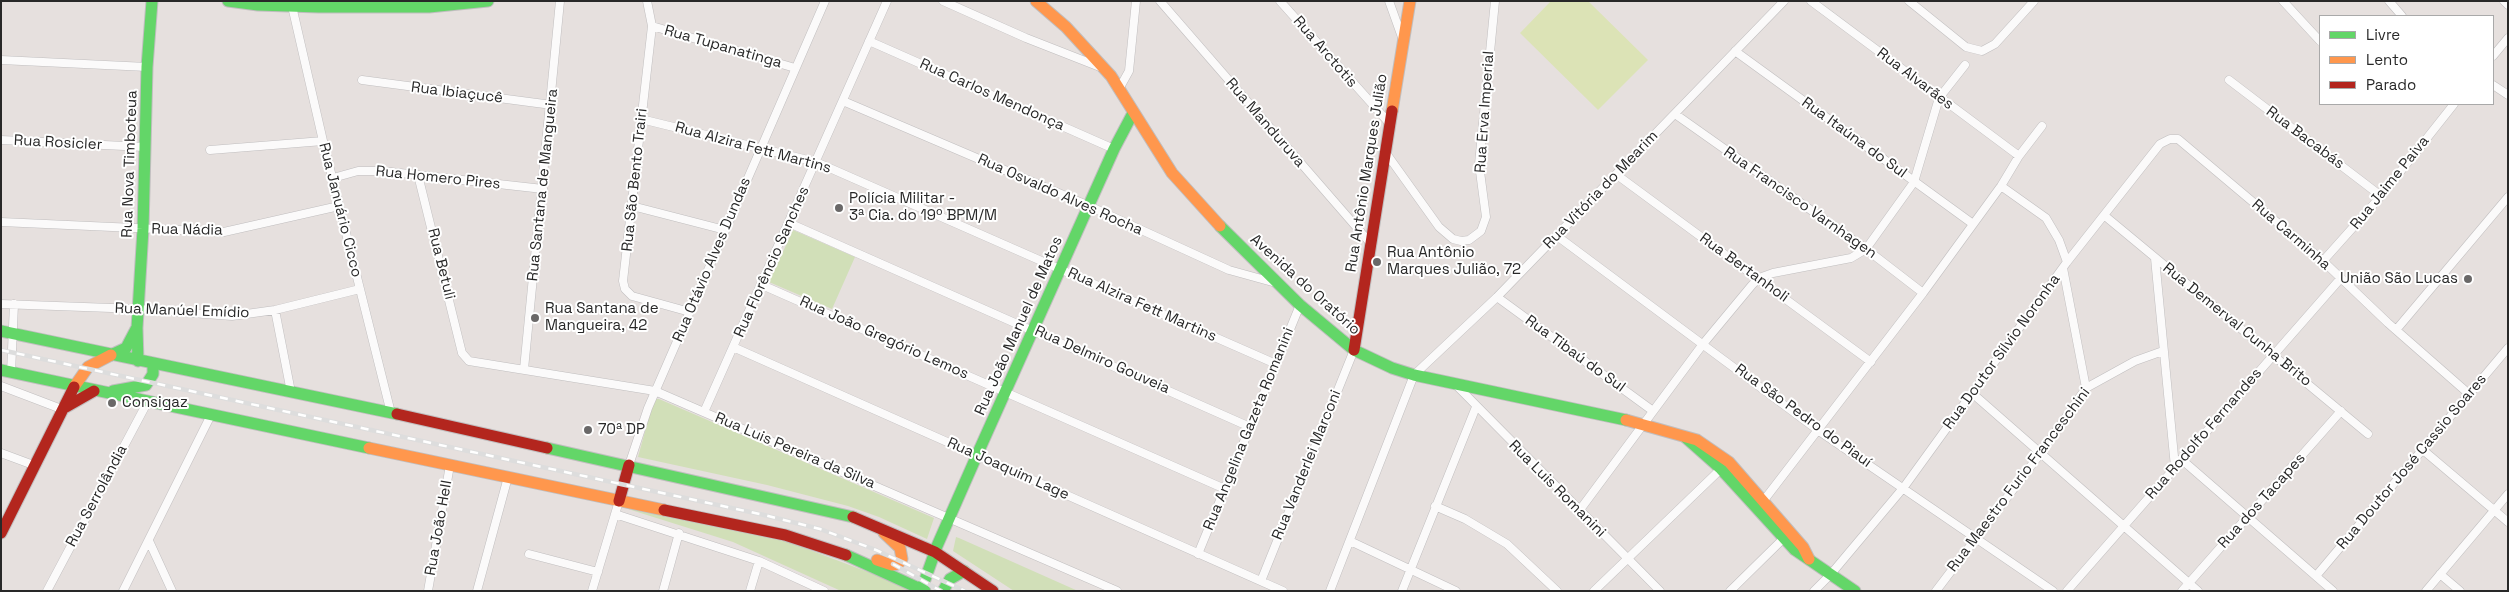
<!DOCTYPE html>
<meta charset="utf-8">
<style>
body{margin:0}
#map{position:relative;width:2509px;height:592px;overflow:hidden;background:#e6e0de;font-family:"Space Grotesk",sans-serif}
canvas{display:block}
.frame{position:absolute;inset:0;border:2px solid #282828;pointer-events:none}
.legend{position:absolute;left:2319px;top:15px;width:175px;height:90px;box-sizing:border-box;background:#fff;border:1px solid #a9a9a9;margin:0;padding:6px 9px;list-style:none;font-size:15px;color:#282828}
.legend li{display:flex;align-items:center;gap:10px;height:25px}
.legend b{width:25px;border:1px solid #a9a9a9}
</style>
<div id="map">
<canvas width="2509" height="592"></canvas>
<div class="frame"></div>
<ul class="legend">
<li><b style="height:6px;background:#63d668"></b>Livre</li>
<li><b style="height:6px;background:#ff974d"></b>Lento</li>
<li><b style="height:6px;background:#b3261e"></b>Parado</li>
</ul>
</div>
<script>
const g = document.querySelector('canvas').getContext('2d');
g.lineJoin = 'round';
function fillPath(path, color) { g.fillStyle = color; g.fill(path, 'evenodd'); }
const toPath = rows => new Path2D(rows.map(r => 'M' + r).join(''));
function trace(path, color, width, dash) { g.strokeStyle = color; g.lineWidth = width; g.lineCap = dash ? 'butt' : 'round'; g.setLineDash(dash || []); g.stroke(path); }
function label(font, color, halo, rows, align = 'center') {
  g.font = font + ' "Space Grotesk",sans-serif'; g.lineWidth = 4; g.setLineDash([]); g.textBaseline = 'middle'; g.strokeStyle = halo; g.fillStyle = color; for (const [text, x, y, turn = 0] of rows) {
    g.save(); g.translate(x, y); g.rotate((+turn || 0) * Math.PI / 180); g.textAlign = isNaN(turn) ? turn : align; if (halo) g.strokeText(text, 0, 0); g.fillText(text, 0, 0); g.restore();
  }
}
fillPath(toPath([
 [793,230,855,257,832,309,769,282],
 [654,399,659,399,934,518,927,539,879,517,848,506,767,485,638,457],
 [627,505,778,538,905,586,910,591,841,591,733,542,631,510,625,508],
 [956,537,959,538,1078,591,1014,591,953,551]
]), '#d1dfb8');
fillPath(toPath([
 [1551,1,1588,1,1648,60,1598,110,1520,33]
]), '#dce3b6');
const street = toPath([
 [647,1,652,26,623,281,625,289,632,296,690,312],
 [943,1,1026,38,1100,67],
 [1160,1,1372,245],
 [1280,1,1391,125],
 [1389,1,1403,40],
 [1811,1,2019,156],
 [1909,1,1966,47,1982,51,1995,44,2034,1],
 [2283,1,2320,41],
 [2389,1,2402,16],
 [2504,1,2508,5],
 [292,6,323,141,391,413],
 [652,26,795,68],
 [869,41,1114,149],
 [1735,51,1973,224],
 [2493,56,2508,38],
 [1,60,147,67],
 [362,80,552,105],
 [2229,80,2381,196],
 [2493,85,2508,95],
 [1119,89,1129,71,1136,1],
 [843,101,1089,206,1229,270,1276,283],
 [1675,114,1866,249,1923,293],
 [641,119,816,162,1276,364],
 [1,140,145,147],
 [210,150,323,141],
 [1386,153,1439,227,1453,239,1461,241,1469,240,1481,231,1486,217,1479,164,1495,1],
 [418,175,462,353,469,361,655,391,1117,591],
 [1617,175,1871,362],
 [333,178,358,171,382,171,543,189],
 [2001,186,2046,218,2059,240,2067,262],
 [632,206,725,230],
 [2105,216,2368,434],
 [1,222,224,232,339,206],
 [789,223,1250,427],
 [1557,236,1819,431,2053,591],
 [2155,258,2175,467],
 [2323,261,2381,196,2454,104],
 [2063,268,2086,388],
 [762,285,1225,489],
 [1497,297,1653,411],
 [1,304,139,309,232,316,275,310,360,289],
 [275,310,291,392],
 [2396,330,2508,197],
 [733,347,1283,591],
 [524,369,560,1],
 [11,373,14,304],
 [1456,385,1660,591],
 [1,386,64,410],
 [1972,393,2198,591],
 [704,412,887,1],
 [2423,450,2508,522],
 [1,453,36,466],
 [2181,459,2333,591],
 [629,465,648,408,825,1],
 [1761,504,1923,293,2001,186,2019,156,2042,126],
 [1435,506,1465,519,1507,544,1557,591],
 [1579,511,1703,344,1752,285,1759,278,1773,273,1851,258,1866,249,1914,182,1939,98,1965,65],
 [615,514,759,561,824,591],
 [149,541,172,591],
 [1350,541,1456,591],
 [529,554,598,572],
 [1198,554,1300,305],
 [2440,574,2460,591],
 [2316,576,2508,348],
 [1261,581,1354,350],
 [47,591,148,401],
 [123,591,211,415],
 [428,591,450,465],
 [477,591,508,477],
 [592,591,619,501],
 [663,591,679,533],
 [750,591,759,561],
 [1330,591,1414,375,1497,297,1784,1],
 [1402,591,1476,407],
 [1594,591,1724,466],
 [1730,591,1783,539],
 [1814,591,1831,574,1904,487,2067,262,2160,144,2170,139,2178,139,2323,261,2388,323,2469,394],
 [1936,591,2040,454,2086,388,2135,361,2163,351],
 [2067,591,2341,278],
 [2182,591,2341,411],
 [2426,591,2508,494]
]);
const fast = toPath([
 [228,1,258,5,319,7,429,7,488,1],
 [1220,226,1300,305,1354,350,1392,368,1414,375,1626,420],
 [1,331,397,414],
 [111,355,126,348,136,329],
 [138,361,137,328,143,229,147,67,152,1],
 [1,370,369,448],
 [113,391,146,385,153,374,153,364],
 [1686,438,1721,469,1795,550,1855,591],
 [547,448,853,517],
 [846,555,925,591],
 [921,591,937,546,977,455,1114,149,1133,113],
 [943,591,950,579,964,571]
]);
const slow = toPath([
 [1036,1,1066,27,1111,76,1172,173,1220,226],
 [1392,111,1410,1],
 [74,387,88,367,111,355],
 [1626,420,1697,440,1729,462,1803,547,1809,559],
 [369,448,664,510],
 [877,560,892,565,898,564,902,559,900,548,884,533]
]);
const jam = toPath([
 [1354,350,1392,111],
 [66,407,94,391],
 [397,414,547,448],
 [619,501,629,465],
 [664,510,785,535,846,555],
 [853,517,935,552,993,591],
 [1,533,74,387]
]);
trace(street, '#c0bebf', 9);
trace(fast, '#c0bebf', 13);
trace(slow, '#c0bebf', 13);
trace(jam, '#c0bebf', 13);
trace(street, '#fbfafa', 8);
trace(fast, '#63d668', 11);
trace(slow, '#ff974d', 11);
trace(jam, '#b3261e', 11);
const rail = toPath([
 [1,350,764,515,820,529,876,550,965,591],
 [893,564,941,591]
]);
trace(rail, '#ddd', 4.5);
trace(rail, '#fff', 2.5, [8]);
for (const [x, y, r, color] of [
 [839,208,5,"#6a6868"],
 [1377,262,5,"#6a6868"],
 [2468,279,5,"#6a6868"],
 [535,318,5,"#6a6868"],
 [112,403,5,"#6a6868"],
 [588,430,5,"#6a6868"]
]) { const dot = new Path2D(); dot.arc(x, y, r, 0, 2 * Math.PI); g.fillStyle = color; g.fill(dot); trace(dot, '#fff', 2); }
label('15px', '#282828', '#fff', [
 ["Rua Tupanatinga",723,47,16],
 ["Rua Arctotis",1325,52,49],
 ["Rua Alvarães",1915,79,37],
 ["Rua Ibiaçucê",457,93,7],
 ["Rua Carlos Mendonça",992,95,24],
 ["Rua Erva Imperial",1485,112,-86],
 ["Rua Manduruva",1265,123,49],
 ["Rua Itaúna do Sul",1854,138,36],
 ["Rua Bacabás",2305,138,37],
 ["Rua Rosicler",58,143,3],
 ["Rua Alzira Fett Martins",753,148,15],
 ["Rua Nova Timboteua",130,164,-88],
 ["Rua Antônio Marques Julião",1367,173,-81],
 ["Rua Homero Pires",438,178,6],
 ["Rua São Bento Trairi",635,180,-84],
 ["Rua Jaime Paiva",2390,183,-51],
 ["Rua Santana de Mangueira",543,185,-84],
 ["Rua Vitória do Mearim",1601,190,-46],
 ["Rua Osvaldo Alves Rocha",1060,195,24],
 ["Rua Francisco Varnhagen",1800,203,35],
 ["Rua Januário Cicco",340,210,76],
 ["Rua Nádia",187,230,1],
 ["Rua Carminha",2291,235,41],
 ["Rua Otávio Alves Dundas",712,260,-67],
 ["Rua Florêncio Sanches",772,262,-66],
 ["Rua Betuli",441,264,76],
 ["Rua Bertanholi",1744,268,36],
 ["Avenida do Oratório",1305,285,42],
 ["Rua Alzira Fett Martins",1142,305,24],
 ["Rua Manúel Emídio",182,311,2],
 ["Rua Demerval Cunha Brito",2237,325,39],
 ["Rua João Manuel de Matos",1019,326,-66],
 ["Rua João Gregório Lemos",884,338,24],
 ["Rua Doutor Sílvio Noronha",2002,352,-54],
 ["Rua Tibaú do Sul",1575,354,36],
 ["Rua Delmiro Gouveia",1102,360,24],
 ["Rua São Pedro do Piauí",1803,416,36],
 ["Rua Angelina Gazeta Romanini",1249,429,-68],
 ["Rua Rodolfo Fernandes",2204,434,-49],
 ["Rua Luis Pereira da Silva",795,451,23],
 ["Rua Doutor José Cassio Soares",2412,462,-50],
 ["Rua Vanderlei Marconi",1307,465,-68],
 ["Rua Joaquim Lage",1008,469,24],
 ["Rua Maestro Furio Franceschini",2019,480,-53],
 ["Rua Luis Romanini",1557,489,45],
 ["Rua Serrolândia",97,496,-62],
 ["Rua dos Tacapes",2262,501,-48],
 ["Rua João Hell",439,528,-80]
]);
label('15px', '#282828', '#fff', [
 ["Polícia Militar -",849,199],
 ["3ª Cia. do 19º BPM/M",849,216],
 ["Rua Antônio",1387,253],
 ["Marques Julião, 72",1387,270],
 ["União São Lucas",2458,279,"right"],
 ["Rua Santana de",545,309],
 ["Mangueira, 42",545,326],
 ["Consigaz",122,403],
 ["70ª DP",598,430]
], 'left');
</script>
